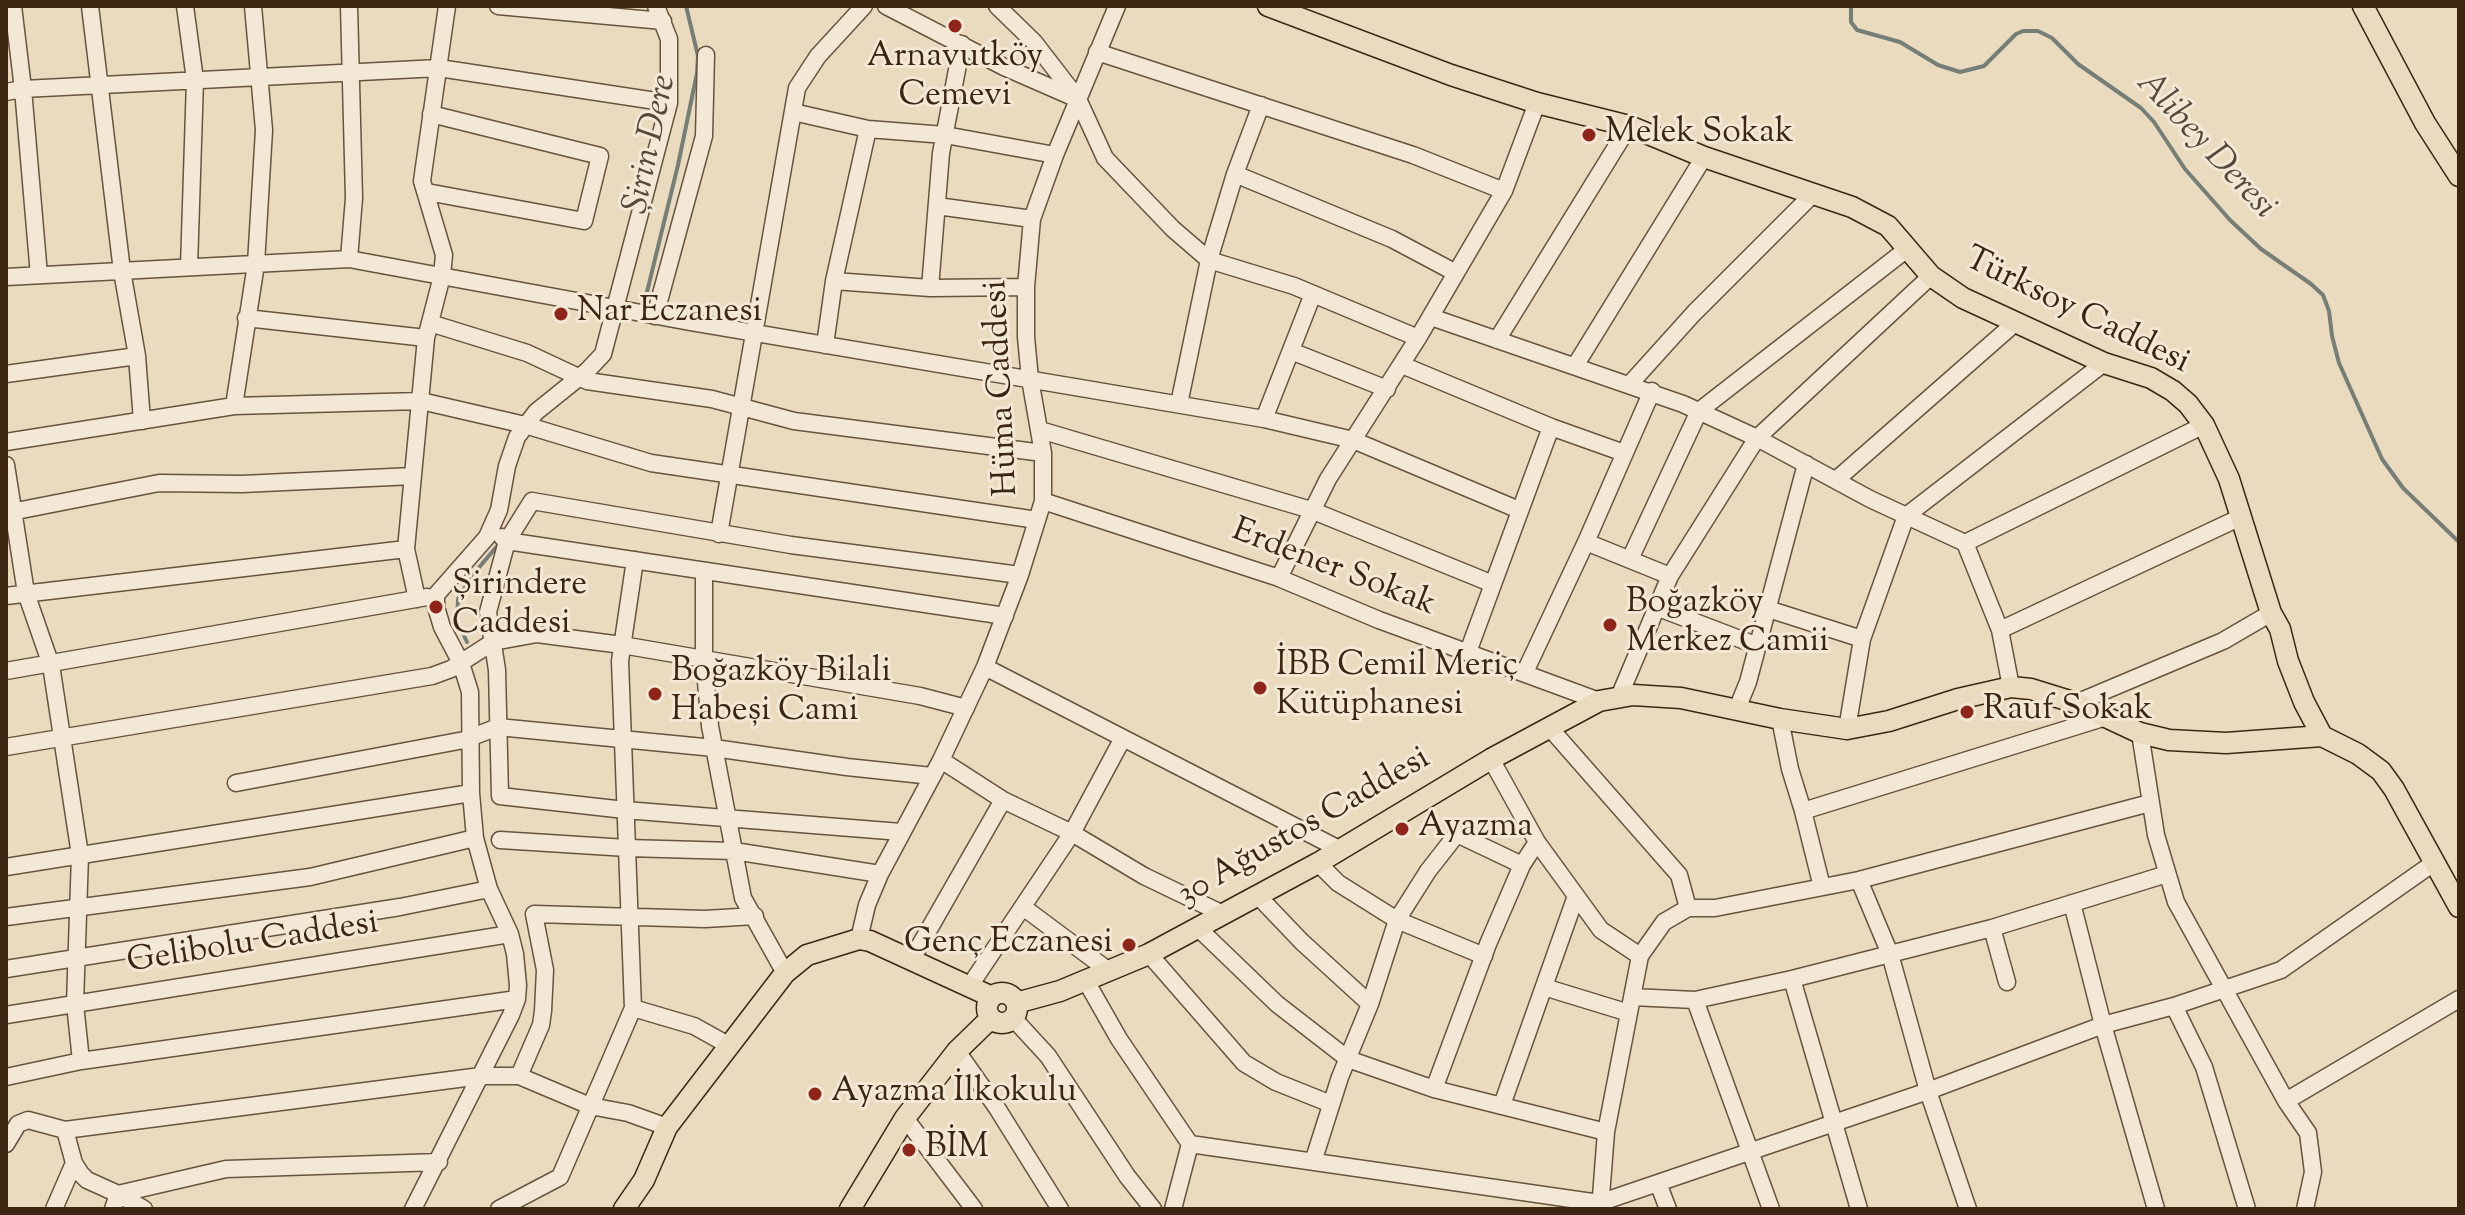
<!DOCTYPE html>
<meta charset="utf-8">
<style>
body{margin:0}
#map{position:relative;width:2465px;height:1215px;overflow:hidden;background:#ebdbbe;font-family:"Sorts Mill Goudy",serif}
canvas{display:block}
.frame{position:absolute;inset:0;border:8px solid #3c2612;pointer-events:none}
</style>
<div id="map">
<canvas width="2465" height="1215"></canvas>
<div class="frame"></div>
</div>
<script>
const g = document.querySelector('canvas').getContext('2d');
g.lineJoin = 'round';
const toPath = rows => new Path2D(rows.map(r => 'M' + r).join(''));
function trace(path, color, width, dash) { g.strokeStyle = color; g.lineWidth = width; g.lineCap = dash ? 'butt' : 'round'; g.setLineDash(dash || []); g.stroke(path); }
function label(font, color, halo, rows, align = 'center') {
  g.font = font + ' "Sorts Mill Goudy",serif'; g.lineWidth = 6; g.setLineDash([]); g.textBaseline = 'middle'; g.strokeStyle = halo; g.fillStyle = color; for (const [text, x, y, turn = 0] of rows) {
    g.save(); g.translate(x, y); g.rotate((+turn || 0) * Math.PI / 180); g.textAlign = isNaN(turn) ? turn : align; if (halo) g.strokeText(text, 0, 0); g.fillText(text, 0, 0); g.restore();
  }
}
trace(toPath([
 [1851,6,1851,22,1857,30,1900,42,1938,65,1960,72,1984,66,2016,34,2023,31,2038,31,2052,38,2078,64,2141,108,2154,122,2185,169,2230,220,2261,249,2311,284,2323,295,2329,311,2332,336,2339,363,2382,459,2403,488,2459,542],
 [646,296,678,165,697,73,698,56,686,6],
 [467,642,457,621,458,599,471,577,498,545]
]), '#767e78', 4);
const minor = toPath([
 [13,6,23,89,39,275],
 [90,6,122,271,137,356,142,421],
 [185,6,195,80,189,267],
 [498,6,663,21],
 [886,6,1004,67,1075,98],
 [997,6,1034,42,1078,99,1105,158,1173,229,1209,260,1294,286,1418,338],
 [1097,52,1413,155,1504,191],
 [6,92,23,89,439,68,669,103],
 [793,112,868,129,945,135,1055,155],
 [1235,174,1261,105],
 [427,192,584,221,600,156,431,114],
 [937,206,1032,219],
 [349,259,354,198,349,6],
 [6,277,349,259,690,322,1264,419,1353,440,1519,510],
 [834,281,930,288,1026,287],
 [930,288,941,153,962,44],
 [655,316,704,136,706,55],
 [1431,317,1683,404,1757,438,1870,499,1965,543,2000,630,2011,687],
 [246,318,426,338],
 [430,323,527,353,587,381,712,399,794,421,1043,453],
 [1497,340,1629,126],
 [825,345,834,281,868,129],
 [1291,351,1387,389],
 [1402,365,1551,427,1624,453],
 [1575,366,1704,157],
 [6,374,137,356],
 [1629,385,1694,313,1812,195],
 [1179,404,1209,260,1235,174,1392,239,1456,273],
 [234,406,256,264,264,130,253,6],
 [1264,419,1313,294],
 [1040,430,1311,510,1493,584],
 [6,442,234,406,421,401,525,425,651,463,1037,520],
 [6,465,26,593,51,665,80,855,75,1004,81,1061],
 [1836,480,2015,323],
 [1043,501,1279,578,1379,620,1599,701],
 [6,513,159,483,242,484,413,476],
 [719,534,797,88,818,56,864,6],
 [502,537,507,541,1005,616],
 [1586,542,1670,576],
 [1965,543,2204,425],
 [1630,559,1699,411,1907,249],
 [704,571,704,660,710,726,743,898,785,973],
 [1279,578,1328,479,1418,338,1504,191,1537,103],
 [6,596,406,549],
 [417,599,406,549,426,338,442,276,444,255,422,181,447,6],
 [1656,607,1758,646],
 [1768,609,1862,639],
 [2000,630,2241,517],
 [1468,652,1551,427],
 [985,667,1339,849],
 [6,671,427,597],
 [1525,672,1586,542,1652,391],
 [1619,697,1670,576,1757,438,1931,276],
 [2076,703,2223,641,2271,613],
 [1737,709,1748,682,1806,464],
 [1780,719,1790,769,1803,811,1822,887],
 [1549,727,1679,875,1688,908,1664,922,1640,956,1606,1132,1600,1209],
 [1847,729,1862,639,1906,516,2104,363],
 [2140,733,2156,835,2176,902,2286,1101,2308,1133,2313,1172,2305,1209],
 [6,747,432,676,451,669,493,642,537,634,622,645,920,696,966,708],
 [1491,759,1537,842,1601,930,1640,956],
 [941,760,1003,800,1072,833,1144,876,1223,914],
 [236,783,464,740,498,727,714,748,847,767,932,776],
 [1803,811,2106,717],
 [901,832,625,810,500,796,497,670,488,612,507,541,532,501,791,545,1020,575],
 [500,840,627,848,734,851,880,874],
 [1318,863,1338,883,1397,920,1484,956],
 [6,867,471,793],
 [1859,880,1890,954,1928,1091,1968,1209],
 [1258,896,1302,942,1370,1004],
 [2072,903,2103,1025,2156,1209],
 [1023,907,1109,971],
 [1688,908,1715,908,1859,880,2150,803],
 [6,917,310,877,475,838],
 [1197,927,1277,1004,1348,1059,1434,1089,1606,1132],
 [1992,928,2007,982],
 [859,939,867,905,880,874,941,760,985,667,1020,575,1043,501,1043,453,1030,379,1026,337,1026,287,1032,219,1055,155,1117,6],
 [1149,954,1244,1063,1276,1082,1331,1104],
 [912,959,1003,800],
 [6,969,400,907,489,889],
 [1792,979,1859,1209],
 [1086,981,1119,1039,1190,1144,1599,1203,1928,1091,2103,1025,2174,1006,2281,970,2435,862],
 [969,987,1072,833,1123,738],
 [1544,987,1629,1013],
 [1632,997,1695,1000,1792,979,1992,928,2167,874],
 [1695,1000,1771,1209],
 [2174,1006,2204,1067,2247,1209],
 [633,1008,694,1026,730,1046],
 [6,1015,510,934],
 [1013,1018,1048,1056,1127,1176,1153,1209],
 [957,1051,997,1108,1060,1209],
 [519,1076,541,1025,543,1011,545,970,534,914,705,919,755,916],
 [6,1077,81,1061,517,999],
 [1434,1089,1488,944,1522,865,1537,842],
 [2286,1101,2459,999],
 [1502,1105,1576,896],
 [905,1118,974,1209],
 [65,1130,74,1163,81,1174,87,1180,118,1194,144,1209],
 [6,1144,18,1124,28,1120,65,1130,481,1076,519,1076,590,1106,628,1113,667,1127],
 [1313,1162,1340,1077,1370,1004,1397,920,1428,871,1457,834,1522,865],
 [1658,1183,1668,1209],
 [118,1194,226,1169,439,1162],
 [54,1209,74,1163],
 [113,1209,118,1194],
 [413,1209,511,1015,517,999,518,985,515,954,510,934,489,889,475,838,471,793,470,692,461,663,442,627,436,607,436,595,487,537,499,510,507,466,517,437,536,412,587,371,603,354,669,103,669,39,656,6],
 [499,1209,560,1177,633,1008,620,661,635,560],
 [1173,1209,1190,1144]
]);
const major = toPath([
 [1268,6,1451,75,1537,103,1629,126,1704,157,1852,207,1888,226,1931,276,1963,298,2104,363,2151,378,2173,391,2188,404,2204,425,2229,479,2271,613,2280,629,2288,661,2304,702,2322,736,2358,754,2381,771,2394,789,2459,907],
 [2363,6,2425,123,2459,176],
 '987 1008a15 15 0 1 1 30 0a15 15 0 1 1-30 0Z',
 [1016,1003,1060,991,1149,954,1318,863,1491,759,1599,701,1633,695,1681,698,1780,719,1847,729,1889,721,1958,699,2011,687,2031,689,2076,703,2140,733,2169,740,2226,743,2322,736],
 [624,1209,644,1180,667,1127,785,973,807,955,859,939,870,941,992,997],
 [850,1209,905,1118,957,1051,991,1018]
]);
trace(minor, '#68533d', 19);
trace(major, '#3c2612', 23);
trace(minor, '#f2e8d5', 16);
trace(major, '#ebdbbe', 20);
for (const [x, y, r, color] of [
 [955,26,8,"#8f2418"],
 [1589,135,8,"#8f2418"],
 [561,314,8,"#8f2418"],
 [436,607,8,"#8f2418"],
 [1610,625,8,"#8f2418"],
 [1260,688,8,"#8f2418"],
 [655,694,8,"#8f2418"],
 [1967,712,8,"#8f2418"],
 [1402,829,8,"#8f2418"],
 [1129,945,8,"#8f2418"],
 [815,1094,8,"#8f2418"],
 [909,1150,8,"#8f2418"]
]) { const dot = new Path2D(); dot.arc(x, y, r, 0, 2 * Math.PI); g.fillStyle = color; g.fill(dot); trace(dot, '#f2e8d5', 3); }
label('34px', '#3c2612', '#f2e8d5', [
 ["Arnavutköy",955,59,"center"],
 ["Cemevi",955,98,"center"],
 ["Melek Sokak",1605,135],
 ["Nar Eczanesi",577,314],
 ["Şirindere",452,587],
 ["Caddesi",452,626],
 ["Boğazköy",1626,605],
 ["Merkez Camii",1626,644],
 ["İBB Cemil Meriç",1276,668],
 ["Kütüphanesi",1276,707],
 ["Boğazköy Bilali",671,674],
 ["Habeşi Cami",671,713],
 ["Rauf Sokak",1983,712],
 ["Ayazma",1418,829],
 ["Genç Eczanesi",1113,945,"right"],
 ["Ayazma İlkokulu",831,1094],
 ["BİM",925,1150]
], 'left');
label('34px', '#3c2612', '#f2e8d5', [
 ["Türksoy Caddesi",2076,313,26],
 ["Hüma Caddesi",1004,388,-93],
 ["Erdener Sokak",1333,570,21],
 ["30 Ağustos Caddesi",1305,829,-30],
 ["Gelibolu Caddesi",253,945,-9]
]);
label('italic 36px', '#544a3c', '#f2e8d5', [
 ["Şirin Dere",653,145,-78],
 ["Alibey Deresi",2204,147,47]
]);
</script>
